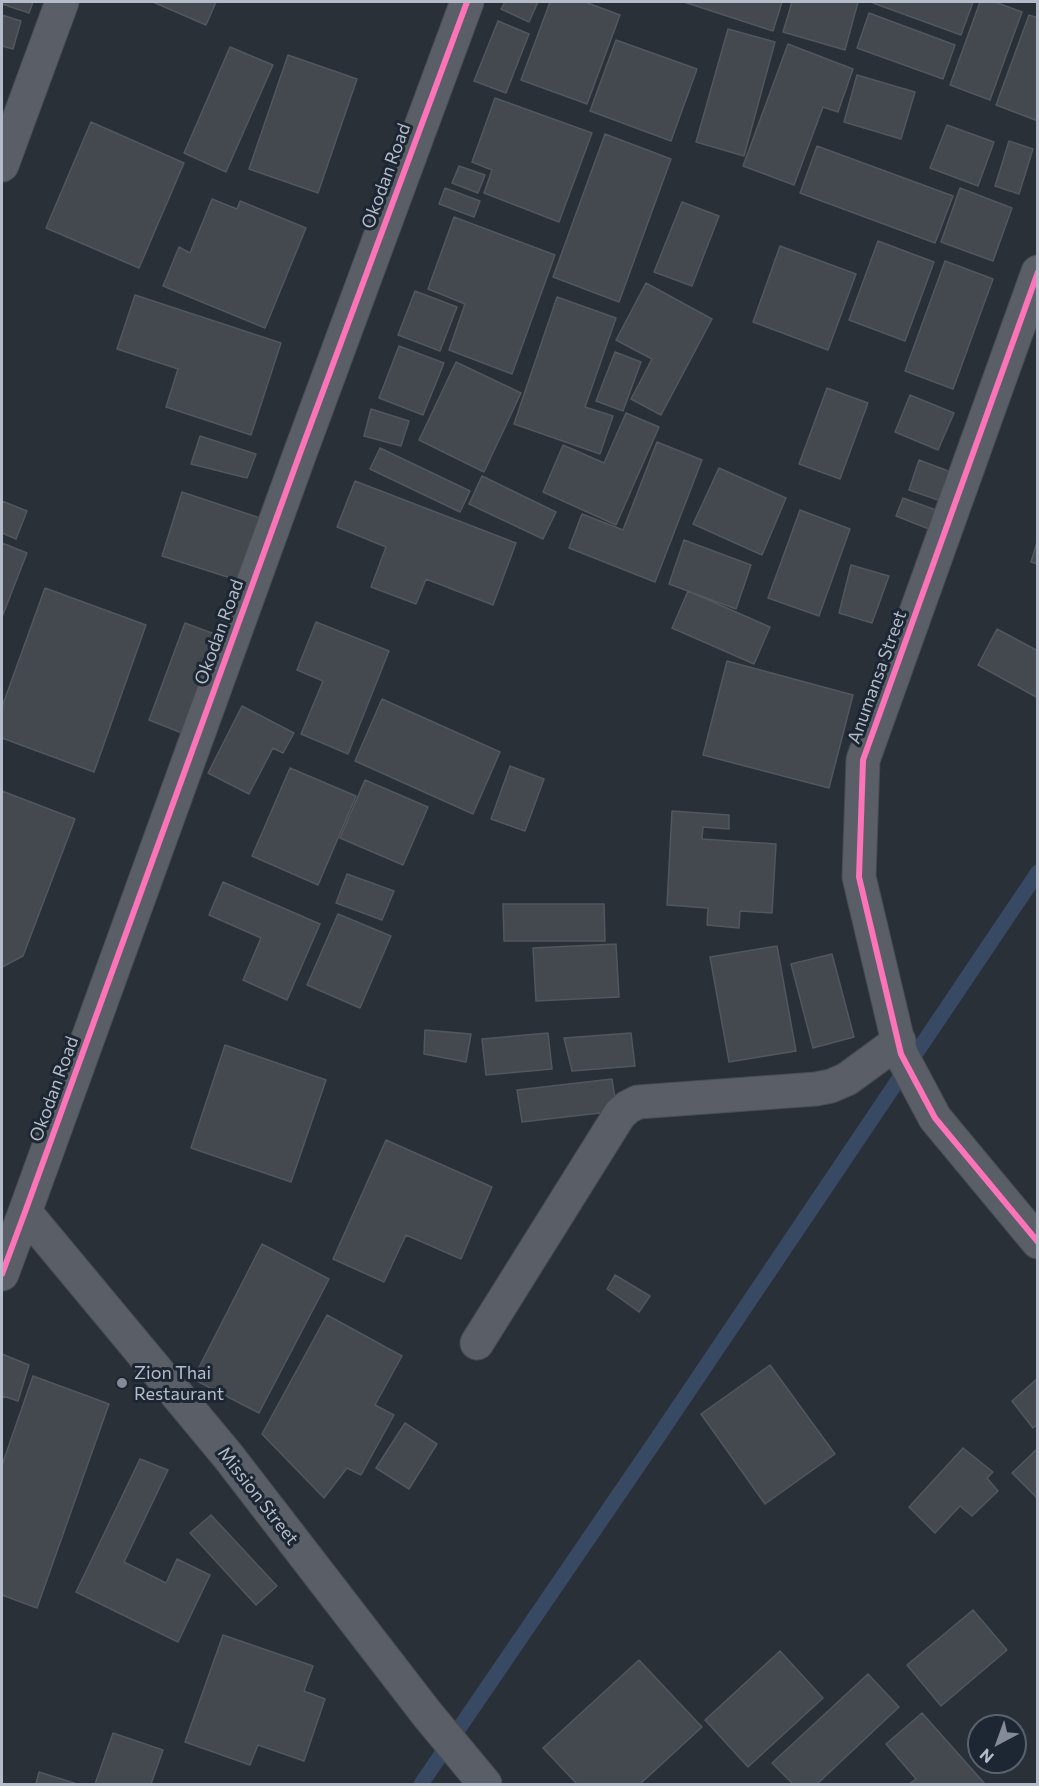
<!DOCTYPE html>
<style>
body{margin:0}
#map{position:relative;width:1039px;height:1786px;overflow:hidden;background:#2a3038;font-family:Commissioner,sans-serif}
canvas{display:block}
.frame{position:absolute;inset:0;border:3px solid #b4bcc9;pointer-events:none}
.north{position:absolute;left:967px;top:1714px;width:60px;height:60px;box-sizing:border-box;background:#1d2633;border:2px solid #59626f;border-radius:50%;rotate:221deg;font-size:16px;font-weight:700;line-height:24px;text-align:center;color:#b4bcc9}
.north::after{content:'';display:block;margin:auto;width:21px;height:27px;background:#848b96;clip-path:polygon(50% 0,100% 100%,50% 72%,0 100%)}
</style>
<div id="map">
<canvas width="1039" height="1786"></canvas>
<div class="frame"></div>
<div class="north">N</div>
</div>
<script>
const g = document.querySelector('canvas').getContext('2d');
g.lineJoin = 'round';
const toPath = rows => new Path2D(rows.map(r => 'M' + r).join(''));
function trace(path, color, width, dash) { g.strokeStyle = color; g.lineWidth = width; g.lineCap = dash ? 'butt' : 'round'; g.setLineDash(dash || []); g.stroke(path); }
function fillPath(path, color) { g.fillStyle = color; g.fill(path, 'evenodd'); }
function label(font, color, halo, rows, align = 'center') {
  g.font = font + ' Commissioner,sans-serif'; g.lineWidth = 6; g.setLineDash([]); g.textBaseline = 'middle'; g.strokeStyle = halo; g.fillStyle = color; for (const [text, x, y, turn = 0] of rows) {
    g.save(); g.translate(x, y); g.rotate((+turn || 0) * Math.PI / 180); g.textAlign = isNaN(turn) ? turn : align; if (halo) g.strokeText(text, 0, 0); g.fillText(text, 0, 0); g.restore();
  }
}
trace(toPath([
 [421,1784,658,1437,1038,872]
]), '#384963', 15);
const building = toPath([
 [2,2,33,2,29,13,2,4,2,2],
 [153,2,216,2,206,25,153,2],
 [505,2,538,2,529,22,501,9,505,2],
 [550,2,585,2,620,15,587,104,521,80,550,2],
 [684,2,782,2,773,31,684,2],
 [792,2,858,2,845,50,783,32,792,2],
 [874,2,973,2,961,35,873,3,874,2],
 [980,2,995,2,1022,12,990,100,950,85,980,2],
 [869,13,955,45,943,79,857,48,869,13],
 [2,15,21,21,13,49,2,46,2,15],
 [1029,15,1038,18,1038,121,996,105,1029,15],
 [498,21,529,34,506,93,474,81,498,21],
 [728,29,775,42,744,156,696,142,728,29],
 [616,40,697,69,671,141,590,111,616,40],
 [788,44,853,69,838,112,823,107,794,185,743,166,788,44],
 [230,47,273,65,226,172,184,153,230,47],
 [288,55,357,79,318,193,249,169,288,55],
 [857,75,915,92,901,139,844,122,857,75],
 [495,98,592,133,559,222,484,193,492,170,472,162,495,98],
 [91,122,184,163,139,268,46,228,91,122],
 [947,125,994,142,978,186,930,168,947,125],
 [605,134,671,159,619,302,553,277,605,134],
 [1009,141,1033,149,1019,194,995,186,1009,141],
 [817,146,953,196,935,243,800,193,817,146],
 [459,166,485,175,478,193,452,183,459,166],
 [445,188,480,201,474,217,439,204,445,188],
 [960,188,1012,208,993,261,941,242,960,188],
 [212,199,237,209,240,201,306,228,265,328,163,286,179,247,190,253,212,199],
 [682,202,719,216,692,286,654,272,682,202],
 [454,217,555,255,512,374,449,350,465,304,428,289,454,217],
 [878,241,934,262,905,341,849,320,878,241],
 [780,246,856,274,828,350,753,322,780,246],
 [945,261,993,279,953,389,905,371,945,261],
 [646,283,712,319,661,415,631,399,652,359,616,340,646,283],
 [415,291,457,307,440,351,398,335,415,291],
 [135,295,281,343,251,435,166,407,178,369,117,349,135,295],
 [557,297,616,318,585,407,613,416,600,454,514,424,557,297],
 [399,346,444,363,423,415,379,398,399,346],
 [615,352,641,362,623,411,596,401,615,352],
 [456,362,521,393,484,472,419,440,456,362],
 [827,388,868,403,840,479,799,464,827,388],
 [910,395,954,413,938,450,895,432,910,395],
 [371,409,409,421,401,446,364,436,371,409],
 [626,413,659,427,616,525,543,492,563,445,604,463,626,413],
 [200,436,256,454,247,478,191,464,200,436],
 [657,442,702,460,655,582,569,548,582,514,623,530,657,442],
 [380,448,470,491,460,512,370,469,380,448],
 [919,460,951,472,941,501,909,490,919,460],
 [719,468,786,498,762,555,693,524,719,468],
 [482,476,556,512,543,539,469,504,482,476],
 [355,481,516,543,493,605,426,579,416,604,371,587,386,547,337,527,355,481],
 [182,492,263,519,243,582,162,556,182,492],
 [903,498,936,510,929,529,896,516,903,498],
 [2,501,27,511,16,539,2,533,2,501],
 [800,510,850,529,819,616,768,598,800,510],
 [1038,539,1038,564,1031,562,1038,539],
 [684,540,751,565,736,609,669,584,684,540],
 [2,543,27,553,2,617,2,543],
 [851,565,889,576,872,623,839,613,851,565],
 [45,588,146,625,94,772,2,738,2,707,45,588],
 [688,591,770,627,754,664,672,628,688,591],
 [316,622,389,651,348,754,301,734,323,681,297,670,316,622],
 [185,623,225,638,187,735,149,720,185,623],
 [997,629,1038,651,1038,698,978,665,997,629],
 [727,661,853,695,829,788,703,755,727,661],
 [382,699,500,752,473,814,355,761,382,699],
 [242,706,294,733,283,753,273,748,249,794,208,773,242,706],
 [510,766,544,779,525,831,491,819,510,766],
 [290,768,356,796,318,885,252,856,290,768],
 [365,780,428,807,403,865,340,838,365,780],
 [2,791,75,819,23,956,2,967,2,791],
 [672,811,729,815,729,829,703,827,702,839,776,844,772,913,740,911,739,928,707,925,708,908,667,905,672,811],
 [347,874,394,891,382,920,336,903,347,874],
 [223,882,320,924,287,1000,243,980,261,938,209,915,223,882],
 [503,904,604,904,605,941,504,941,503,904],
 [338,914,391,936,360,1008,307,985,338,914],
 [616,944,619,997,536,1001,533,948,616,944],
 [777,946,796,1051,729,1062,710,957,777,946],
 [832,954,854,1037,813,1048,791,964,832,954],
 [425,1030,471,1034,466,1062,424,1054,425,1030],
 [548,1033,552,1069,486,1075,482,1039,548,1033],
 [631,1033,635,1066,572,1071,564,1038,631,1033],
 [225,1045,326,1080,291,1182,191,1148,225,1045],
 [612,1079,617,1111,522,1122,517,1090,612,1079],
 [386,1140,492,1187,461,1259,406,1235,384,1282,333,1259,386,1140],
 [262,1244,329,1279,259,1413,193,1379,262,1244],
 [615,1275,650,1296,639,1312,607,1289,615,1275],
 [327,1315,402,1356,375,1405,394,1415,361,1475,347,1468,324,1498,262,1434,327,1315],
 [2,1354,29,1365,18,1401,3,1396,2,1401,2,1354],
 [770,1365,835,1454,765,1504,701,1414,770,1365],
 [33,1376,109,1404,37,1608,2,1595,2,1465,33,1376],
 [1038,1378,1038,1424,1033,1428,1012,1401,1038,1378],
 [405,1423,437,1444,409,1489,376,1468,405,1423],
 [963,1448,993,1472,987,1478,998,1491,972,1516,960,1506,935,1533,909,1507,963,1448],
 [1038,1448,1038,1499,1012,1473,1038,1448],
 [140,1459,168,1470,124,1562,166,1583,177,1559,210,1575,178,1642,76,1592,140,1459],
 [211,1515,277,1586,256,1605,190,1533,211,1515],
 [973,1610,1007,1650,941,1706,907,1665,973,1610],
 [223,1635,313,1666,304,1691,325,1699,304,1761,258,1745,250,1765,185,1742,223,1635],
 [780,1651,823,1698,748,1767,705,1720,780,1651],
 [639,1660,702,1727,640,1784,577,1784,543,1748,639,1660],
 [868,1674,899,1707,817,1784,793,1784,772,1763,868,1674],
 [922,1713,985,1784,909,1784,916,1779,886,1744,922,1713],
 [113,1733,163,1750,151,1784,95,1784,113,1733],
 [39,1772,77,1784,36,1784,39,1772]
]);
fillPath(building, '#444950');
trace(building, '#52575f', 1.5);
const street = toPath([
 [2,165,62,2],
 [1038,272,863,760,859,877,901,1054,935,1118,1038,1242],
 [25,1212,228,1456,427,1714,485,1784],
 [2,1274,25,1212,299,456,467,2],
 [477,1343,620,1114,628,1107,638,1102,816,1089,831,1086,847,1079,899,1041]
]);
trace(street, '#484c53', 35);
trace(street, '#5a5e66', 33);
trace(toPath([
 [1038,272,863,760,859,877,901,1054,935,1118,1038,1242],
 [2,1274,25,1212,299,456,467,2]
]), '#fb73b8', 6);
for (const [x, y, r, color] of [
 [122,1383,6,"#848b96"]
]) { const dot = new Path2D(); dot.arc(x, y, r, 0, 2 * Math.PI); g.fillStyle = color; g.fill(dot); trace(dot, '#1d2633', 2); }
label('18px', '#b4bcc9', '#1d2633', [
 ["Okodan Road",386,176,-70],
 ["Okodan Road",219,632,-70],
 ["Anumansa Street",877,677,-70],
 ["Okodan Road",54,1089,-70],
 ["Mission Street",258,1496,52]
]);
label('18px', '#b4bcc9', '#1d2633', [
 ["Zion Thai",134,1373],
 ["Restaurant",134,1394]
], 'left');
</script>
